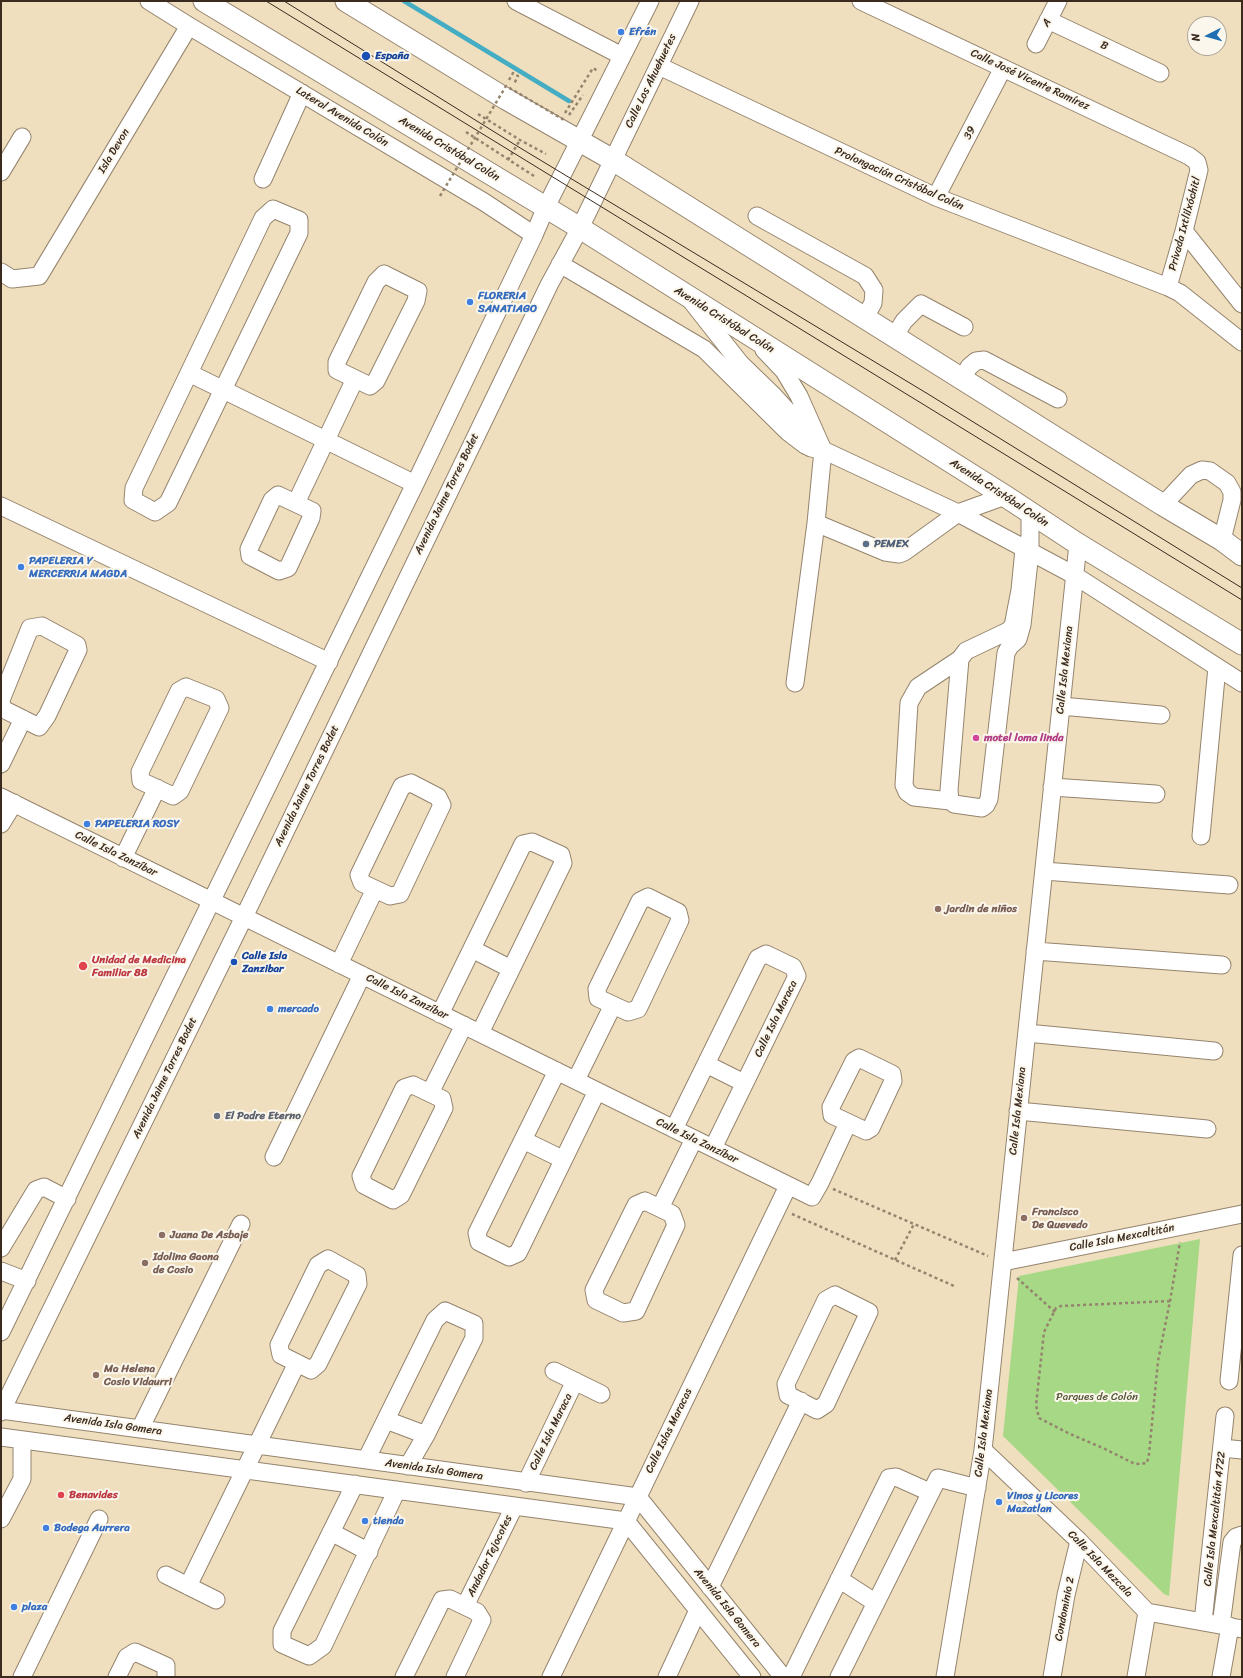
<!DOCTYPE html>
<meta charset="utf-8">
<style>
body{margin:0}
#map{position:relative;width:1243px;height:1678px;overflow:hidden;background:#efdfbe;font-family:Sriracha,sans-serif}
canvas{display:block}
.frame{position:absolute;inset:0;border:2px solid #3b2a1e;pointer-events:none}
.north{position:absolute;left:1187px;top:16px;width:40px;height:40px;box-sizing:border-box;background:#fbf7ec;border:1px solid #aea59a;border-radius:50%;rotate:264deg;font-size:11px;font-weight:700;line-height:16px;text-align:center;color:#3b2a1e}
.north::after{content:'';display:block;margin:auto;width:14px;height:18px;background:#1f6fb2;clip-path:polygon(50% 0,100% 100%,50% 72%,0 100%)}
</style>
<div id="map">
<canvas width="1243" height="1678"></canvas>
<div class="frame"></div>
<div class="north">N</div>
</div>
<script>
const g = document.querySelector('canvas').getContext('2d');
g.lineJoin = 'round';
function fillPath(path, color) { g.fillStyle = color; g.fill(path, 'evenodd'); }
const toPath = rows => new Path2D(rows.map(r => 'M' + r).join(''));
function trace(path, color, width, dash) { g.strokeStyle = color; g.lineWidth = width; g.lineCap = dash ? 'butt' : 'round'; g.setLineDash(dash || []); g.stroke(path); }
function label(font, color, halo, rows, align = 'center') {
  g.font = font + ' Sriracha,sans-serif'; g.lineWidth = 4; g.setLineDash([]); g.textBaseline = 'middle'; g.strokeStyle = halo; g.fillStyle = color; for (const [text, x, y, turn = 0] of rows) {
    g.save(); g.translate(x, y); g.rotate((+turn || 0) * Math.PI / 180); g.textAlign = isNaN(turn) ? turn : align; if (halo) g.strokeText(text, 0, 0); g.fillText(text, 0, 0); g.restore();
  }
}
fillPath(toPath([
 [1200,1239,1169,1596,1164,1594,1003,1436,1019,1276]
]), '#a6d886');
trace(toPath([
 [404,1,569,101]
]), '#44adc3', 4.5);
const minor = toPath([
 [149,1,189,26,484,202,534,235],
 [516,1,622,56],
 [861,1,1189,156,1197,162,1199,170,1184,231,1168,287],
 [1048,20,1160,73],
 [1036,44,1058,1],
 [659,66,936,197,1168,287,1180,293,1242,342],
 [1,172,22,137],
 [263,179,302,93],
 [936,197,1003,68],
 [273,209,299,220,299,233,168,503,155,512,133,500,134,488,263,218,273,209],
 [757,216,865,276,874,290,873,303,864,319],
 [1184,231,1242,304],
 [560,264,704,349,788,432,805,445,811,448,823,450,958,513,1074,575,1242,683],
 [1,272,12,279,39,276,189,26],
 [384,274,418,291,416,301,376,381,370,386,337,370,337,362,376,282,384,274],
 [692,302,740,363,772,394,813,439],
 [894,337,904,321,921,304,964,327],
 [764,350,784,371,799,396,823,450,816,523,885,552,899,554,904,552,958,513,1005,496],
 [189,373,415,484],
 [962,379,969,367,976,361,984,360,1058,399],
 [278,495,312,511,311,518,288,568,279,571,250,556,249,549,272,500,278,495],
 [296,503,355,379],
 [1163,505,1191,475,1202,470,1210,471,1227,483,1232,492,1232,500,1222,540],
 [1,506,329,662],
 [1029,540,1024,549,1020,590,1013,626,1008,631,966,651,960,659,949,790,950,801,954,804,982,808,986,805,989,799,1006,653,1010,646,1018,639,1022,625,1030,552,1030,512],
 [795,683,816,523],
 [186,687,216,699,220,708,180,791,173,796,141,781,140,772,179,691,186,687],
 [1,700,30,628,42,626,77,645,78,650,47,716,39,727,3,709,1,702],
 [1061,706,1161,715],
 [1,764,23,719],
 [411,783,438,797,442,805,400,894,390,896,362,883,359,875,402,786,411,783],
 [1052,787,1156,794],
 [1,797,812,1197,820,1183,848,1123],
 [950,801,914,797,907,792,904,785,909,703,918,687,960,659],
 [1,824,14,803],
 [1201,836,1217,667],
 [123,858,157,788],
 [1044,871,1229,885],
 [648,897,678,912,680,920,638,1009,628,1012,598,998,597,989,640,901,648,897],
 [472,949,511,969],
 [1035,951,1222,965],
 [339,964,375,889],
 [440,1014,523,844,532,842,561,855,563,863,480,1033],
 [1027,1033,1214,1051],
 [859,1058,892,1074,893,1081,871,1128,866,1131,832,1115,831,1107,854,1061,859,1058],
 [706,1064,744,1083],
 [557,1071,477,1233,479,1242,509,1257,518,1253,597,1091],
 [576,1080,613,1005],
 [413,1085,442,1099,444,1108,401,1195,393,1200,364,1185,361,1176,404,1088,413,1085],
 [430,1093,464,1025],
 [1018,1111,1207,1129],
 [674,1129,758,958,766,954,793,967,797,976,713,1148],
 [523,1140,562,1159],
 [274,1157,362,975],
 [645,1201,672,1214,676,1225,636,1311,623,1313,596,1300,594,1290,636,1205,645,1201],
 [660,1208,694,1139],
 [1,1248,36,1190,44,1187,67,1199],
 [328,1259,357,1275,358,1284,318,1364,311,1370,281,1355,279,1345,318,1265,328,1259],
 [1003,1262,1242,1214],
 [1,1271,27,1281],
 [835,1295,869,1312,826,1404,817,1410,788,1395,786,1384,826,1300,835,1295],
 [1,1332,415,484,534,235,546,207,650,1],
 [554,1371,601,1394],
 [1229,1381,1242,1255],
 [1,1410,638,1497,783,1677],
 [1,1412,244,917,549,285,580,228,690,1],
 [386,1420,426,1435],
 [140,1429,241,1224],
 [1,1437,626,1521,752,1677],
 [1222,1448,1242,1450],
 [983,1450,1079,1541,1147,1612,1242,1629],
 [366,1460,435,1320,445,1311,474,1324,474,1338,426,1435,408,1466],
 [526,1483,575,1381],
 [355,1484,282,1631,282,1644,309,1656,323,1646,397,1490],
 [929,1496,938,1478,977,1488],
 [1,1519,22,1479,22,1440],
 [331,1532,369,1552],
 [166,1575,216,1600],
 [839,1579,876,1603],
 [188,1586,297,1363],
 [710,1587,801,1401],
 [465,1606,514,1507],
 [1203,1622,1225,1416],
 [1221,1625,1232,1542,1236,1537,1242,1535],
 [22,1677,99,1519],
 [117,1677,127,1657,135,1652,166,1666,166,1677],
 [404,1677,442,1600,450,1599,477,1612,482,1620,455,1677],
 [551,1677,788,1186],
 [667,1677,698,1610],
 [791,1677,889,1478,896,1477,925,1490,929,1496,839,1677],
 [945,1677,983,1450,1078,544],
 [1052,1677,1066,1595,1079,1541],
 [1136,1677,1147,1612],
 [1221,1677,1230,1626]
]);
const major = toPath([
 [204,1,580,228,1005,496,1078,544,1242,644],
 [346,1,506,99,613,160,1163,505,1222,540,1242,555]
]);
trace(minor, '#95846e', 19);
trace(major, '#95846e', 23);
trace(toPath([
 [509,80,513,73,518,76,514,84],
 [565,113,593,68,598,71],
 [478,114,520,140,546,154],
 [569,115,583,95],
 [466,132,534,176],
 [508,160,520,140],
 [833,1189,988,1256],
 [792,1214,954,1286],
 [895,1260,914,1224],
 [1017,1278,1055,1312],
 [1170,1301,1061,1306,1056,1308,1044,1332,1036,1405,1039,1418,1068,1433,1105,1449,1135,1464,1147,1463,1149,1454,1158,1361,1170,1301,1180,1242]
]), '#95846e', 2.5, [3, 3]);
trace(minor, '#fff', 17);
trace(major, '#fff', 21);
trace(toPath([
 [266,1,1242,600],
 [284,1,517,146,928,394,1242,588]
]), '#3b2a1e', 1);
trace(toPath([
 [440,196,506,86,566,121]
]), '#95846e', 2.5, [3, 3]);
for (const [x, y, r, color] of [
 [621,32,4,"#3f7fe0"],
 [366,56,5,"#1a4fb4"],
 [470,302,4,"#3f7fe0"],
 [866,544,4,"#5c6f8a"],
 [21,567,4,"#3f7fe0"],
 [976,738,4,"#d1479c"],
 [87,824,4,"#3f7fe0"],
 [938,909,4,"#8d6e63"],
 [234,962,4,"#1a4fb4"],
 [83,966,5,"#e0444e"],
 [270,1009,4,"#3f7fe0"],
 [217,1116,4,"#6b7280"],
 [1024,1218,4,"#8d6e63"],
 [162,1235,4,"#8d6e63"],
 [145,1263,4,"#8d6e63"],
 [96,1375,4,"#8d6e63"],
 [61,1495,4,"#e0444e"],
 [999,1502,4,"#3f7fe0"],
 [365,1521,4,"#3f7fe0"],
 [46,1528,4,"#3f7fe0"],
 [14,1607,4,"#3f7fe0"]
]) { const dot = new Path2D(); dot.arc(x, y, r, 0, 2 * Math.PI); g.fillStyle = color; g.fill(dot); trace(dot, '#fbf7ec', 1.5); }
label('11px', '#3b2a1e', '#fbf7ec', [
 ["A",1047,23,-62],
 ["B",1104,46,25],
 ["Calle José Vicente Ramírez",1030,80,25],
 ["Calle Los Ahuehuetes",651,81,-64],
 ["Lateral Avenida Colón",342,117,31],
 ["39",970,133,-62],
 ["Avenida Cristóbal Colón",449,149,31],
 ["Isla Devon",114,151,-59],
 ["Prolongación Cristóbal Colón",899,179,24],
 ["Privada Ixtlilxóchitl",1185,224,-75],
 ["Avenida Cristóbal Colón",724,320,32],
 ["Avenida Cristóbal Colón",999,493,33],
 ["Avenida Jaime Torres Bodet",447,494,-64],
 ["Calle Isla Mexiana",1065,670,-84],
 ["Avenida Jaime Torres Bodet",307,786,-64],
 ["Calle Isla Zanzíbar",116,854,26],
 ["Calle Isla Zanzíbar",407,997,26],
 ["Calle Isla Maraca",776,1019,-64],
 ["Avenida Jaime Torres Bodet",165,1078,-64],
 ["Calle Isla Mexiana",1018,1111,-84],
 ["Calle Isla Zanzíbar",697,1141,26],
 ["Calle Isla Mexcaltitán",1122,1238,-11],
 ["Avenida Isla Gomera",113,1425,8],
 ["Calle Islas Maracas",669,1431,-64],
 ["Calle Isla Maraca",551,1432,-64],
 ["Calle Isla Mexiana",984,1433,-83],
 ["Avenida Isla Gomera",434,1470,8],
 ["Calle Isla Mexcaltitán 4722",1215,1519,-84],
 ["Andador Tejocotes",490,1556,-64],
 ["Calle Isla Mezcala",1100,1564,46],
 ["Avenida Isla Gomera",727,1608,51],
 ["Condominio 2",1065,1609,-79]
]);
label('bold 11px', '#366cbe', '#fbf7ec', [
 ["Efrén",629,32],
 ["FLORERIA",478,296],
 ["SANATIAGO",478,309],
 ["PAPELERIA Y",29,561],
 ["MERCERRIA MAGDA",29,574],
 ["PAPELERIA ROSY",95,824],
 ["mercado",278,1009],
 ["Vinos y Licores",1007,1496],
 ["Mazatlan",1007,1509],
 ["tienda",373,1521],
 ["Bodega Aurrera",54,1528],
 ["plaza",22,1607]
], 'left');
label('bold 11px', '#164399', '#fbf7ec', [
 ["España",375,56],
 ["Calle Isla",242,956],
 ["Zanzibar",242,969]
], 'left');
label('bold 11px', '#4e5e75', '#fbf7ec', [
 ["PEMEX",874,544]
], 'left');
label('bold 11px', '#b23c85', '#fbf7ec', [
 ["motel loma linda",984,738]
], 'left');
label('bold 11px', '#785e54', '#fbf7ec', [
 ["jardin de niños",946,909],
 ["Francisco",1032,1212],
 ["De Quevedo",1032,1225],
 ["Juana De Asbaje",170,1235],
 ["Idolina Gaona",153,1257],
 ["de Cosio",153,1270],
 ["Ma Helena",104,1369],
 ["Cosio Vidaurri",104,1382]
], 'left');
label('bold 11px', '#be3a42', '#fbf7ec', [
 ["Unidad de Medicina",92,960],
 ["Familiar 88",92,973],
 ["Benavides",69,1495]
], 'left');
label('bold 11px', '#5b616d', '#fbf7ec', [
 ["El Padre Eterno",225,1116]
], 'left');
label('11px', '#565638', '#fbf7ec', [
 ["Parques de Colón",1097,1397]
]);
</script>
